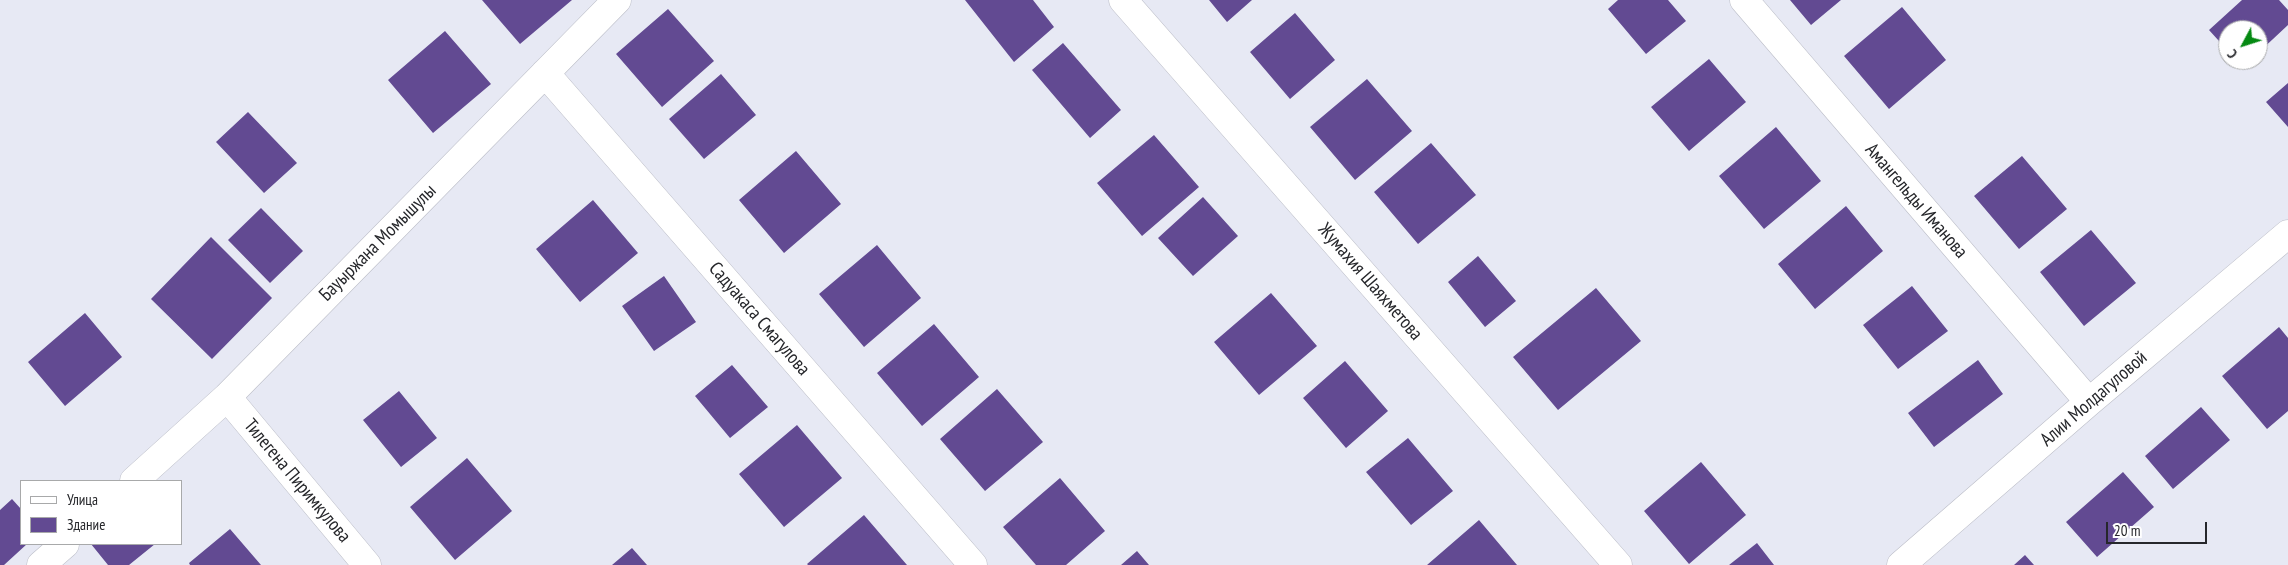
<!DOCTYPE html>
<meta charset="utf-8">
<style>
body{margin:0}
#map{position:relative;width:2288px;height:565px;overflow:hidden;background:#e7e9f4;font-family:"PT Sans Narrow",sans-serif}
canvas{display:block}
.legend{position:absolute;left:20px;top:480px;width:162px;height:65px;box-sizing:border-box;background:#fff;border:1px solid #a8a9aa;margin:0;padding:6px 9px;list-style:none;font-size:15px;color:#26272b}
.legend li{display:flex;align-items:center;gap:10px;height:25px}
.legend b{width:25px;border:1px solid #a8a9aa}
.north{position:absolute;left:2218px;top:20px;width:50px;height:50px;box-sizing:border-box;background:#fff;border:1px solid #a8a9aa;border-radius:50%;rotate:230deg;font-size:14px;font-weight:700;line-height:20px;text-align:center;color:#26272b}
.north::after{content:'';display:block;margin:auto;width:18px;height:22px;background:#058912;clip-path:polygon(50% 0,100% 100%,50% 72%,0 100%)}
.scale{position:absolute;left:2106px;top:522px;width:101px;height:22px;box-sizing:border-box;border:2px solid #26272b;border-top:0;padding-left:6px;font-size:15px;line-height:18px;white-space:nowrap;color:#26272b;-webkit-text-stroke:4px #fff;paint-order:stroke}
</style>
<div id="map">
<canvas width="2288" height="565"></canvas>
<ul class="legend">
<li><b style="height:6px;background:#fff"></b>Улица</li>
<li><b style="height:14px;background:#624a92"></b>Здание</li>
</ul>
<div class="north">С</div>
<div class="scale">20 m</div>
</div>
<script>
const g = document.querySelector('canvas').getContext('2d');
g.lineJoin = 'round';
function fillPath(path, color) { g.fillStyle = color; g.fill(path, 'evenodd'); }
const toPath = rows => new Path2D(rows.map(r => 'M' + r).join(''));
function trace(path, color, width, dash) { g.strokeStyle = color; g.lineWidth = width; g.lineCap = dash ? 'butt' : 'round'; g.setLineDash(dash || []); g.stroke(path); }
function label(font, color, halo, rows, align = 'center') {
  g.font = font + ' "PT Sans Narrow",sans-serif'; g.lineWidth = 5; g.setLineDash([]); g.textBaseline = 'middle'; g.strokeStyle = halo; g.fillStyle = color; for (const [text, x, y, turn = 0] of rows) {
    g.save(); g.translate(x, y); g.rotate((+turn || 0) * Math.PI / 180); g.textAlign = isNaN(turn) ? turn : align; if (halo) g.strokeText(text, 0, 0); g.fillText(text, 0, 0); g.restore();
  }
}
fillPath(toPath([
 [482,0,572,0,520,44],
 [965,0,1033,0,1054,27,1014,62],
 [1209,0,1252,0,1227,22],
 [1618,0,1668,0,1686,21,1646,54,1608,9],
 [1790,0,1841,0,1811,25],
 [2242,0,2279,0,2288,10,2288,25,2258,53,2258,30,2228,30,2228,51,2209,30],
 [1902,7,1946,60,1889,109,1844,56],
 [668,9,714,61,662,107,616,54],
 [1295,13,1335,60,1290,99,1250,52],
 [445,31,491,84,433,133,388,80],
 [1063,43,1121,110,1090,138,1032,70],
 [1709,59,1746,102,1689,151,1651,107],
 [2236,60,2250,60,2242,67],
 [721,74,756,115,704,159,669,119],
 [1367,79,1412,131,1355,180,1310,127],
 [2288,83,2288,127,2266,102],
 [248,112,297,163,264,193,216,142],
 [1776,127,1821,181,1764,229,1719,176],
 [1154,135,1199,187,1142,236,1097,183],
 [1431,143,1476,195,1418,244,1374,192],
 [796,151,841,204,784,253,739,200],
 [2022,156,2067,209,2019,249,1974,196],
 [1203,197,1238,236,1193,276,1158,238],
 [593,200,638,253,580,302,536,249],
 [1846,206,1883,251,1815,309,1778,264],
 [261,208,303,251,270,283,228,240],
 [2091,230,2136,283,2084,326,2040,272],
 [211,237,272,298,212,359,151,299],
 [877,245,921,298,864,347,819,294],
 [1478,256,1516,301,1485,327,1448,282],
 [664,276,696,322,654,351,622,306],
 [1912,286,1948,331,1898,369,1863,325],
 [1596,288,1641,341,1558,410,1513,357],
 [1271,293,1317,346,1259,395,1214,342],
 [85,313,122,357,65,406,28,362],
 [934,324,979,377,922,426,877,373],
 [2279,327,2288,338,2288,411,2267,429,2222,376],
 [1978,360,2003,394,1934,447,1908,413],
 [1345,361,1388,411,1346,448,1303,398],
 [732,365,768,407,730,438,695,396],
 [997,389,1043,442,985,491,940,439],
 [399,391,437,438,401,467,363,420],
 [2201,407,2230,440,2173,489,2145,456],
 [797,425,842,478,784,527,739,474],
 [1408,438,1453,491,1411,525,1366,472],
 [467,458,512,511,455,560,410,507],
 [1701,462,1746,515,1689,564,1644,511],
 [2123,472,2154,507,2097,557,2066,522],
 [1060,478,1105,531,1066,565,1036,565,1003,527],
 [12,499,21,509,21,544,27,544,4,565,0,565,0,510],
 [864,515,907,565,808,565,807,564],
 [1479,520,1517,565,1427,565],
 [230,529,261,565,190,565,189,563],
 [1757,543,1774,565,1729,565],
 [91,544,155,544,129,565,108,565],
 [632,548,647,565,612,565],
 [1137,551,1149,565,1121,565],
 [2025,555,2034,565,2014,565]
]), '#624a92');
const street = toPath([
 [1123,0,1618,565],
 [1744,0,2089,402],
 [545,73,973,565],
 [227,397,367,565],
 [134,481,227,397,617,0],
 [41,565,65,544],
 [1901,565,2089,402,2288,234]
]);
trace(street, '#bbbdc7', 29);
trace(street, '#fff', 28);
label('19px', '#26272b', '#fff', [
 ["Амангельды Иманова",1916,201,49],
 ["Бауыржана Момышулы",378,243,-45],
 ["Жумахия Шаяхметова",1370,282,49],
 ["Садуакаса Смагулова",759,319,49],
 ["Алии Молдагуловой",2094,399,-41],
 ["Тилегена Пиримкулова",297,481,50]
]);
</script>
